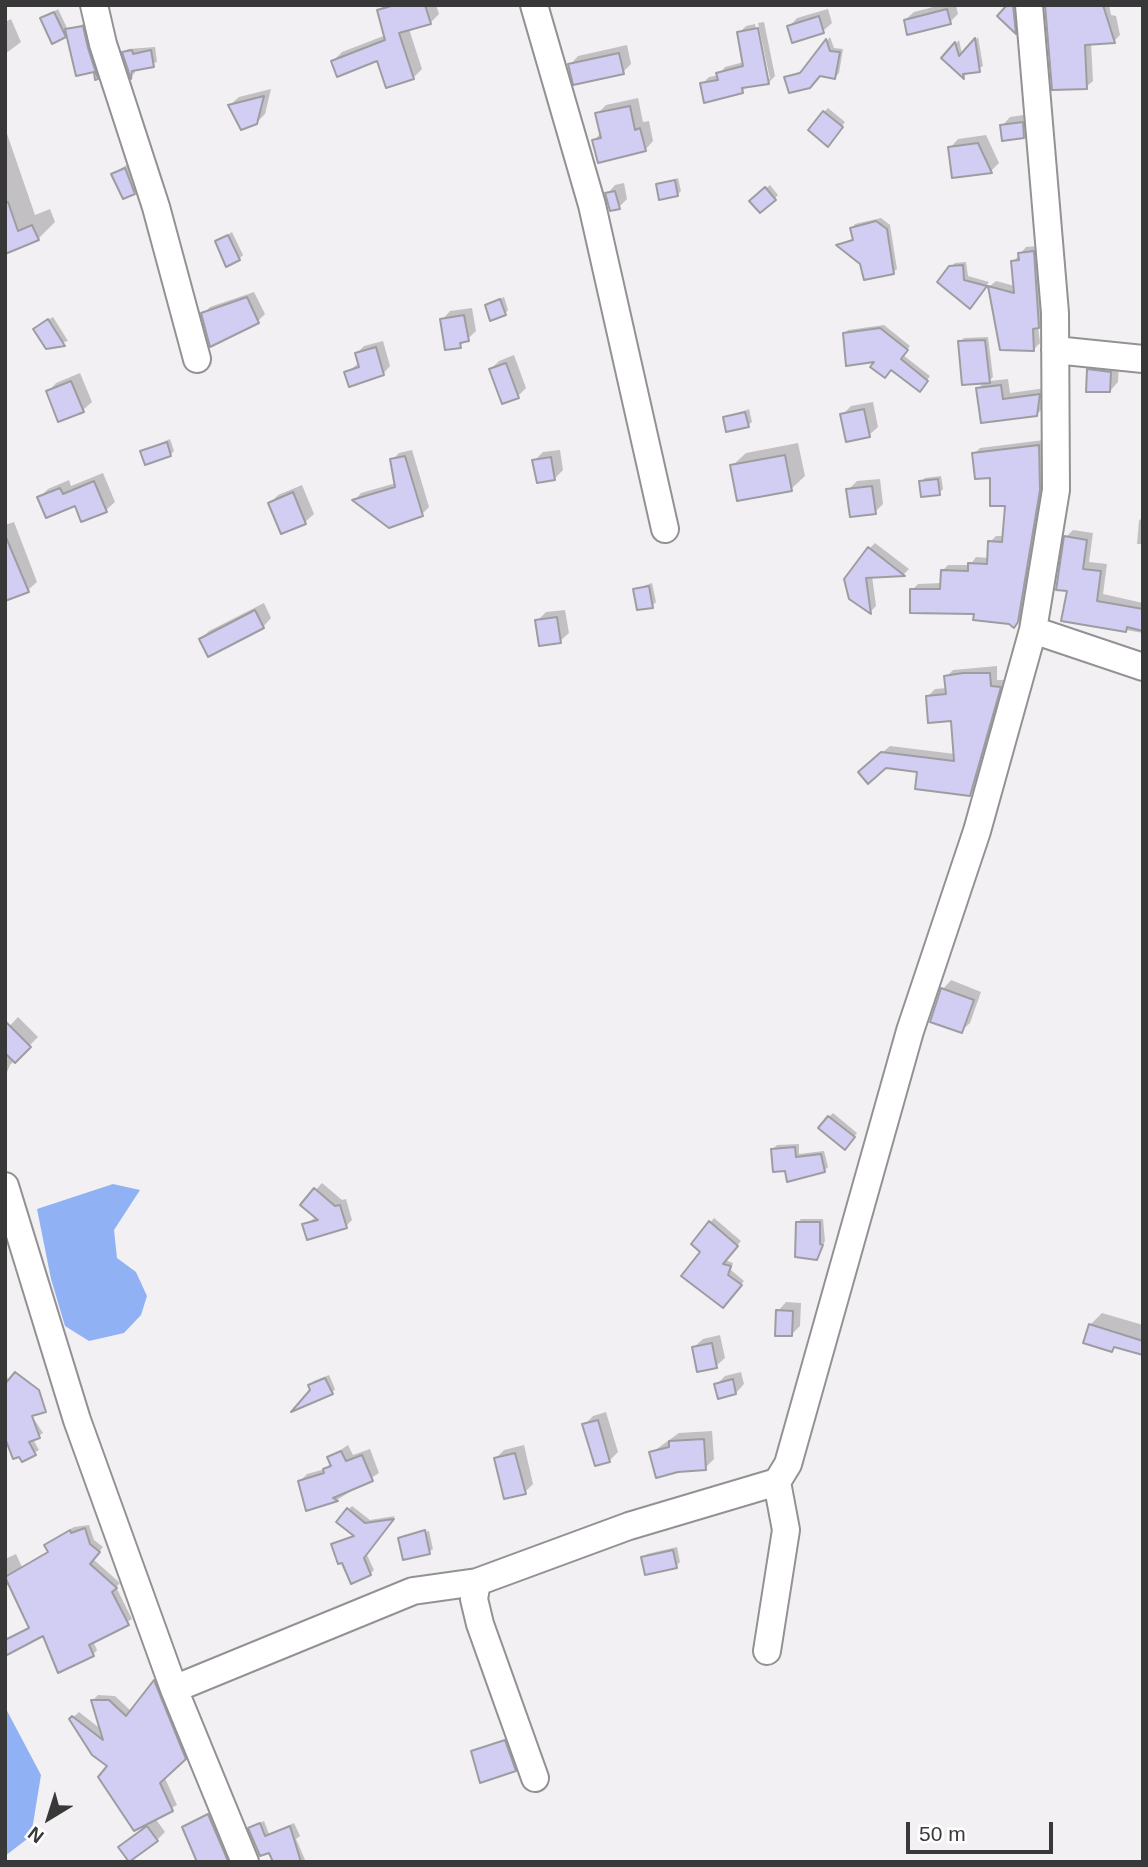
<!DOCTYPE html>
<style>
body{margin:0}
#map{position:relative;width:1148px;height:1867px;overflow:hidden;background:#f3f0f4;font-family:Arial,sans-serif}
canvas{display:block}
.frame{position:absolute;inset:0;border:7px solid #393839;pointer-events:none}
.north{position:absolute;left:14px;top:1783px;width:70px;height:70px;-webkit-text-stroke:5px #fffeff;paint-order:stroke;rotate:218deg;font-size:19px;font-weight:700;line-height:28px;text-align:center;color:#393839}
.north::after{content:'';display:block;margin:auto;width:24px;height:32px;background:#393839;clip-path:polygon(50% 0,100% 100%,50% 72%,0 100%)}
.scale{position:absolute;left:906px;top:1822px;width:147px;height:32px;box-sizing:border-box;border:4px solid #393839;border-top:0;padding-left:9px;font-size:21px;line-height:24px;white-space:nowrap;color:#393839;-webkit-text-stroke:5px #fffeff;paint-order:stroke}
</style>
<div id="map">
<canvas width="1148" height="1867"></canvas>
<div class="frame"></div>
<div class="north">N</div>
<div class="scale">50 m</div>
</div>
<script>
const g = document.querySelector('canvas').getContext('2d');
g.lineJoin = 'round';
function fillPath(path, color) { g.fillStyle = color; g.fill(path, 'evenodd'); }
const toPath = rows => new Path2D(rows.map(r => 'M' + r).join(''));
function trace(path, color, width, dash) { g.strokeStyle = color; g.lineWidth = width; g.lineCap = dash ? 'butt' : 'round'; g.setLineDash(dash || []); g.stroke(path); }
fillPath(toPath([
 [113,1184,140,1190,114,1230,117,1258,136,1272,147,1296,141,1315,124,1333,89,1341,65,1326,51,1279,37,1209],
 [5,1707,41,1775,31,1836,5,1856]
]), '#90b2f4');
fillPath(toPath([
 [384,5,436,5,439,14,430,23,409,29,422,69,413,78,379,59,333,61,342,52,386,35,379,11],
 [941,5,956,5,958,14,950,22,905,20,914,12],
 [1009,5,1017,5,1019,28,1016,31],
 [1045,5,1109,5,1111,15,1116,16,1120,35,1114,41,1091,43,1093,81,1086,87],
 [58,9,68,30,86,23,101,74,97,77,68,33,65,36,42,19],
 [828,9,832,23,823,31,789,27,797,18],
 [11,19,21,42,5,54,5,22],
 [764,22,775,76,768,83,748,86,742,91,702,84,709,77,719,75,725,67,744,62,739,33,746,26,755,24,766,79,770,79,758,23],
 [830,37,834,48,843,49,839,73,835,77,820,74,786,77,804,70],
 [978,37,983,66,964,76,943,58,959,40,962,54],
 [627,45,631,64,623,72,570,65,578,56],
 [155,47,157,62,136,69,134,75,124,52,128,49],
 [271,89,265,114,256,123,230,105,239,97],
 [638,98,643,122,649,121,653,141,645,150,594,140,601,133,597,114,606,105],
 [828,108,845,122,831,141,824,112],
 [1031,114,1032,128,1024,136,1002,126,1010,117],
 [5,128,35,215,50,209,55,222,38,239,5,252],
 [986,135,999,163,991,171,950,148,958,139],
 [134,160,143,184,134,192,113,174],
 [678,178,681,191,677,195,658,185],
 [624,183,627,199,619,207,607,194,615,185],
 [770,185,778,195,775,198,751,201],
 [881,218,890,225,897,269,893,272,862,263,838,245,854,238,852,228,855,224],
 [232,232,243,255,239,259,217,242],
 [1039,246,1045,320,1038,326,1040,343,1034,349,1001,348,990,286,996,281,1015,286,1013,262,1026,247],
 [966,262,968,276,989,282,974,303,950,267,955,263],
 [254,292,265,314,258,321,203,314,210,307],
 [504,297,508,310,505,314,487,305],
 [472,308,476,331,460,346,442,320,450,311],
 [53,317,68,341,47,347,39,325],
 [884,325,910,346,903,355,930,376,923,386,878,359,845,333,848,330],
 [988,337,993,377,989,381,1008,379,1010,393,1046,388,1044,407,1037,414,978,389,985,381,960,342,964,338],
 [383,341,390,366,383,374,346,373,359,363,357,353,364,346],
 [514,355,526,388,518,396,491,369,499,361],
 [1097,361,1119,363,1118,382,1110,391,1089,370],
 [80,373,92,402,83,410,48,392,56,383],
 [873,402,878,427,869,435,842,415,851,406],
 [749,409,752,422,748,425,724,418],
 [170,439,174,451,170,455,142,451],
 [1044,440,1046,481,1024,614,1020,620,1014,626,912,590,918,584,942,583,942,571,948,565,970,565,976,557,989,558,990,542,996,536,1004,536,1007,504,991,476,974,454,980,448],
 [798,443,805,476,791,489,732,466,746,453],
 [412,450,429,507,422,514,355,500,361,493,396,483,392,460,399,453],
 [560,450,563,470,554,479,534,461,543,452],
 [103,473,115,502,106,510,40,497,48,489,69,480,71,486],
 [941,476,943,489,939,493,921,482,925,478],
 [880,479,883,504,875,512,848,490,857,481],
 [302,485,314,514,305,522,282,532,270,503,278,495],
 [1143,516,1143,544,1137,544,1139,521],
 [14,522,37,582,28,590,5,600,5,525],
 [1073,530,1093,533,1089,562,1107,564,1103,594,1143,603,1143,633,1063,619,1069,589,1066,537],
 [875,543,909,569,904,574,872,576,876,606,871,611,851,598,870,548],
 [652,583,656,602,652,606,635,589],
 [264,603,271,618,263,627,201,639,209,631],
 [565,610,569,633,560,641,537,621,546,612],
 [997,666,997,680,1007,680,977,787,970,795,919,771,868,765,890,746,955,754,953,720,928,696,935,689,947,688,946,677,953,670],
 [951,980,981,992,970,1023,961,1031,943,989],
 [18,1017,38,1037,10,1065,5,1077,5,1031],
 [833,1113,857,1133,849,1144,829,1117],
 [799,1144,799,1154,824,1151,828,1167,824,1171,773,1149,777,1145],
 [322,1183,342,1200,346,1199,352,1220,346,1226,304,1225,316,1217,302,1205],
 [714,1218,741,1241,725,1260,733,1263,731,1270,744,1281,726,1302,702,1251,693,1244],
 [801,1219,823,1219,825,1241,816,1258,798,1222],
 [786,1302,801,1303,800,1326,792,1334,778,1311],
 [1102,1313,1143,1325,1143,1354,1116,1346,1112,1350,1090,1325],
 [720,1335,725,1358,716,1366,694,1347,703,1339],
 [741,1372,744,1384,736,1393,716,1385,725,1376],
 [5,1374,43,1433,33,1439,39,1450,22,1460,5,1430],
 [329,1375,335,1389,332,1393,312,1390,310,1385,314,1381],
 [606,1412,618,1452,610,1460,596,1464,584,1425,593,1416],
 [712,1431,714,1459,705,1468,651,1453,679,1433],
 [348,1445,353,1455,370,1449,379,1473,337,1500,308,1509,300,1481,307,1474,325,1469,331,1463,329,1458],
 [524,1445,533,1484,525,1492,496,1458,504,1450],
 [352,1506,370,1520,395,1516,366,1553,374,1570,370,1574,333,1545,355,1535,348,1510],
 [89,1525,94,1540,103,1547,93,1559,120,1583,116,1587,132,1619,93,1641,97,1650,93,1655,44,1633,5,1654,5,1639,30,1627,10,1584,5,1587,5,1559,16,1554,22,1567,49,1551,50,1541,74,1527],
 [429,1531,433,1549,429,1552,400,1539],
 [677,1547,680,1562,676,1566,643,1558,647,1554],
 [160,1677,190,1752,164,1776,177,1805,155,1818,165,1832,157,1840,121,1847,152,1822,71,1719,79,1712,102,1730,93,1700,98,1695,115,1696,132,1712],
 [509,1738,519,1765,515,1769,473,1752],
 [215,1809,233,1853,227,1860,184,1827],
 [264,1821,269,1834,294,1823,300,1836,296,1839,306,1862,275,1862,270,1850,250,1828]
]), '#0003');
const building = toPath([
 [395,5,425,5,431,24,399,33,414,79,386,88,377,61,337,77,331,61,385,40,377,10,395,5],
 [1007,5,1013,5,1016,34,997,16,1007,5],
 [1045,5,1103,5,1115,43,1085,45,1087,89,1052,90,1045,5],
 [947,9,951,24,907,35,904,20,947,9],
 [54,12,66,37,52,44,40,18,54,12],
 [819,16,824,33,792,43,787,26,819,16],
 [83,26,88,48,98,79,95,80,94,72,76,76,65,29,83,26],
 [758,28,769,84,742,88,743,93,704,103,700,83,718,80,716,73,743,66,737,32,758,28],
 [975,38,980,72,963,74,964,79,941,58,955,42,959,56,975,38],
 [826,39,830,51,840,52,835,79,820,76,810,88,789,93,784,77,800,73,826,39],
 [132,50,133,54,151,50,154,67,132,71,131,79,122,52,132,50],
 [619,53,624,74,573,85,568,64,619,53],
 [264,96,257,124,241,130,228,105,264,96],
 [630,106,635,130,640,128,646,151,598,163,592,140,601,138,595,113,630,106],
 [823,111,843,127,828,147,808,130,823,111],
 [1023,122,1024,138,1002,141,1000,125,1023,122],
 [978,143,992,173,952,178,948,147,978,143],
 [125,168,135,194,123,199,111,174,125,168],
 [675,180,678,196,659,200,656,184,675,180],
 [765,187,776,200,760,213,749,201,765,187],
 [615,191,620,209,610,211,605,193,615,191],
 [5,202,8,202,18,231,32,225,39,240,5,254,5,202],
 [876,221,887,229,894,274,864,280,860,264,836,245,853,240,850,228,876,221],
 [228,235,240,260,226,267,215,241,228,235],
 [1034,251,1039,328,1033,329,1034,351,1000,350,988,286,1014,293,1011,261,1019,260,1018,253,1034,251],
 [963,265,964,280,987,286,970,309,937,282,949,266,963,265],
 [247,297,259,323,210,347,201,313,247,297],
 [500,299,506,315,490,321,485,305,500,299],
 [464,315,469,341,460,343,461,348,445,350,440,319,464,315],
 [48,319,65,346,46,349,33,329,48,319],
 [880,328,908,350,901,359,928,381,920,392,891,370,885,378,870,367,874,362,846,366,843,333,880,328],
 [985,340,990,383,962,385,958,341,985,340],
 [376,347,384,375,349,387,344,372,359,367,355,353,376,347],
 [506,363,519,398,502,404,489,369,506,363],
 [1087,369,1111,372,1110,392,1086,392,1087,369],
 [71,381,84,412,58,422,46,391,71,381],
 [1001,385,1003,399,1040,394,1037,416,981,423,976,388,1001,385],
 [864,409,870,437,846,442,840,414,864,409],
 [745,412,749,427,726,432,723,417,745,412],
 [167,442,171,456,145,465,140,451,167,442],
 [1039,445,1040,490,1018,622,1014,628,1009,624,973,620,974,614,910,613,910,589,940,589,941,570,968,571,968,563,987,564,988,541,1002,542,1005,506,990,506,990,478,975,479,972,453,1039,445],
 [785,455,792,491,737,501,730,465,785,455],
 [405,456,423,516,389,528,352,500,395,487,390,459,405,456],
 [551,457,555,480,537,483,532,460,551,457],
 [938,479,940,495,921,497,919,481,938,479],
 [94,481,107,512,81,522,75,506,46,518,37,497,60,488,63,494,94,481],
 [872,486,876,514,850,517,846,489,872,486],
 [293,492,306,524,281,534,268,503,293,492],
 [5,535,29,592,5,601,5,535],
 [1064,536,1087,540,1083,569,1101,571,1097,601,1143,609,1143,631,1127,627,1126,632,1061,621,1067,591,1056,590,1064,536],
 [868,547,905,576,866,578,871,614,849,599,844,579,868,547],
 [649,586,653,608,637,610,633,589,649,586],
 [255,610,264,628,208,657,199,639,255,610],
 [557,617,561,643,539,646,535,620,557,617],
 [963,673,990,673,991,686,1001,687,970,796,915,789,917,772,886,768,868,784,858,772,881,752,954,761,951,721,928,723,926,696,946,694,944,676,963,673],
 [941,988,974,1000,962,1033,930,1022,941,988],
 [5,1021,31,1047,15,1063,5,1053,5,1021],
 [828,1116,855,1137,845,1150,818,1128,828,1116],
 [795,1147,796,1157,821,1154,825,1172,787,1182,785,1171,773,1172,771,1149,795,1147],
 [314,1188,335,1206,340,1205,347,1228,307,1240,302,1224,318,1220,300,1205,314,1188],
 [709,1221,738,1246,723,1264,731,1266,728,1275,742,1285,723,1308,681,1276,700,1252,691,1244,709,1221],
 [796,1222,820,1222,820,1244,823,1245,817,1260,795,1257,796,1222],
 [776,1310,793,1311,792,1336,775,1336,776,1310],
 [1089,1324,1143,1341,1143,1355,1114,1347,1112,1352,1083,1343,1089,1324],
 [712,1343,717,1368,697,1372,692,1347,712,1343],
 [15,1372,39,1390,46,1412,32,1416,40,1438,29,1442,36,1455,22,1462,19,1457,13,1459,5,1438,5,1384,15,1372],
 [325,1378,333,1394,291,1412,310,1390,308,1385,325,1378],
 [733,1379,736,1394,718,1399,714,1384,733,1379],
 [598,1420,610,1462,595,1466,582,1424,598,1420],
 [704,1439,706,1470,678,1472,656,1478,649,1452,669,1447,669,1441,704,1439],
 [341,1451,346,1461,362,1455,373,1481,333,1498,338,1501,306,1511,298,1481,324,1473,323,1469,331,1466,327,1457,341,1451],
 [515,1453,526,1494,504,1499,494,1458,515,1453],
 [347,1508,365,1523,394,1519,364,1558,371,1575,351,1584,342,1563,338,1564,331,1544,354,1536,336,1522,347,1508],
 [85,1528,90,1544,100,1552,90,1564,117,1588,112,1592,129,1625,89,1645,94,1656,58,1673,43,1636,5,1656,5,1640,29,1628,5,1577,48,1552,44,1545,70,1530,71,1533,85,1528],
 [425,1530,430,1554,403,1560,398,1538,425,1530],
 [673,1550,677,1568,645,1575,641,1557,673,1550],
 [154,1680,186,1759,160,1783,173,1811,134,1831,98,1777,107,1766,92,1755,69,1719,72,1716,103,1740,91,1700,109,1700,126,1716,154,1680],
 [505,1740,516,1771,480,1783,471,1751,505,1740],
 [208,1814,228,1861,226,1862,197,1862,182,1827,208,1814],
 [260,1823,265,1836,290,1826,301,1862,273,1862,269,1853,260,1856,248,1828,260,1823],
 [147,1826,158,1841,129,1862,118,1847,147,1826]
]);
fillPath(building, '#d2cef3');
trace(building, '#9d9da1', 2);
const minor = toPath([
 [94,5,103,44,156,207,197,359],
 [534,5,592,205,665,529],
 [1055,350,1143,359],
 [1033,630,1143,667],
 [5,1186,77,1420,174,1689,245,1862],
 [477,1582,474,1599,480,1624,535,1778],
 [767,1651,786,1530,777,1482,788,1464,910,1031,977,831,1033,630,1056,490,1055,313,1029,5],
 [174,1689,413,1591,477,1582,629,1526,777,1482]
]);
trace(minor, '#949195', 30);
trace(minor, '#fff', 26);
</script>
